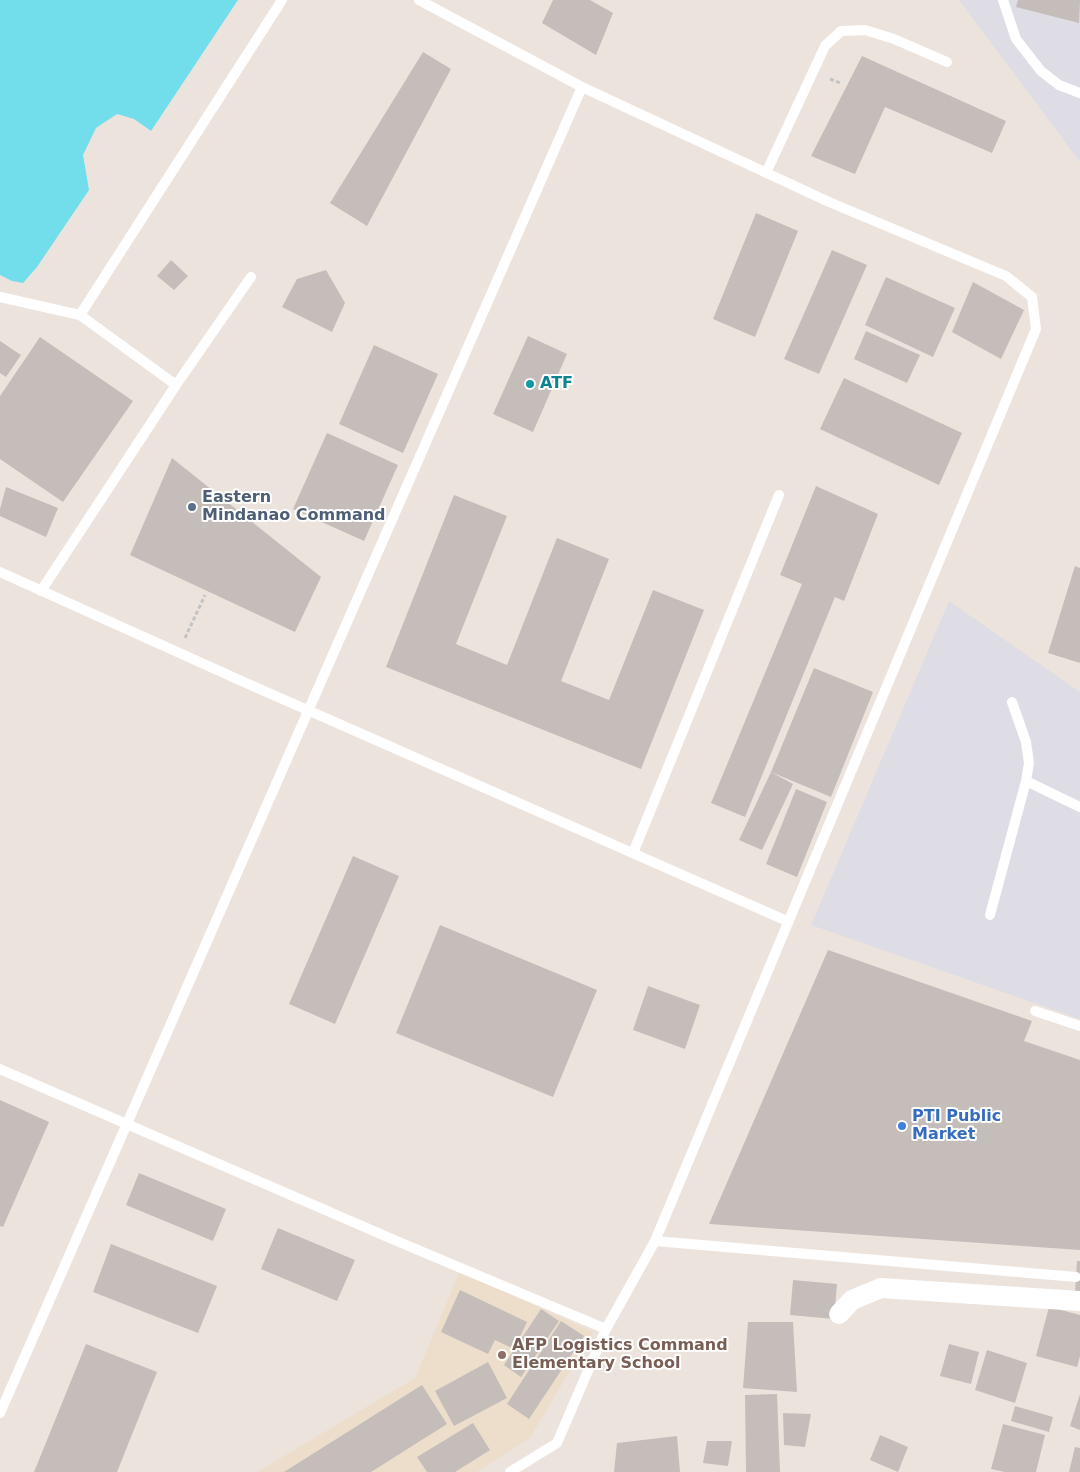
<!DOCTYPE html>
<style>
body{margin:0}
canvas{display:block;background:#ece3dd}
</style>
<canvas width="1080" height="1472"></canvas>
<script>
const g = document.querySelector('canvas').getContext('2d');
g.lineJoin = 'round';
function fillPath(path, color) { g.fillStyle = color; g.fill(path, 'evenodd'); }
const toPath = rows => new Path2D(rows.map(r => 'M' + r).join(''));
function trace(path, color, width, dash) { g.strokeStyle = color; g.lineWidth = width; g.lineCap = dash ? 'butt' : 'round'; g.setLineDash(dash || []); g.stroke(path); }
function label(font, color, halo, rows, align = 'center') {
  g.font = font + ' "DejaVu Sans",sans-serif'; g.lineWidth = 4; g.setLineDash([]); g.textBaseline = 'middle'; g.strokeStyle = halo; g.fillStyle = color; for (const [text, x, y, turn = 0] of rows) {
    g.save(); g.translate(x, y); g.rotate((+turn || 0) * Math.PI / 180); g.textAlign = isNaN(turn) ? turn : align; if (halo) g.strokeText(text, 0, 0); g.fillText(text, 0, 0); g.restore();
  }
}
fillPath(toPath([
 [959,0,1080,0,1080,162],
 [949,601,1080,692,1080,1019,811,925]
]), '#dedde5');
fillPath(toPath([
 [460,1271,593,1332,530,1438,477,1472,257,1472,415,1378]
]), '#eddecc');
fillPath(toPath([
 [0,0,238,0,151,131,134,119,117,114,96,128,83,155,89,190,37,267,23,283,12,281,0,275]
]), '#72deeb');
fillPath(toPath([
 [553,0,590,0,613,13,596,55,542,23],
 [1018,0,1080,0,1079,23,1016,7],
 [423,52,451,69,367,226,330,203],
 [862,56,1006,121,992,153,885,107,855,174,811,156],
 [756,213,798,231,755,337,713,319],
 [832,250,867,265,819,374,784,359],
 [171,260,188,276,174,290,157,276],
 [326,270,345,303,332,332,282,307,297,279],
 [886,277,955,308,933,357,865,325],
 [973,282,1024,310,1001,359,952,332],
 [866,331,920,355,907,383,854,359],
 [528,336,567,354,533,432,493,414],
 [40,337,133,401,63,502,0,459,0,396],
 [0,341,21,355,6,377,0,373],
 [374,345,438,374,403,453,339,424],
 [844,378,962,433,939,485,820,429],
 [327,433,398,465,364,541,293,509],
 [172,458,321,577,295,632,130,555],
 [816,486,878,514,844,601,835,597,745,817,711,803,802,584,780,575],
 [6,487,58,508,46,537,0,516,0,509],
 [454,495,507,516,456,644,507,665,557,538,609,559,561,681,609,700,653,590,704,610,641,769,386,667],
 [1075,566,1080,568,1080,663,1048,653],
 [814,668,873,692,831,797,771,772],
 [771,772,793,784,762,850,739,840],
 [796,789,827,802,797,877,766,864],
 [353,856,399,876,335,1024,289,1004],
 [440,925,597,990,553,1097,396,1033],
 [828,950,1032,1021,1024,1041,1080,1060,1080,1250,709,1224],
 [648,986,700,1005,685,1049,633,1030],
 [0,1100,49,1122,3,1227,0,1226],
 [139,1173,226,1209,213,1241,126,1205],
 [278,1228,355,1260,337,1301,261,1269],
 [111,1244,217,1286,198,1333,93,1292],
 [1077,1261,1080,1261,1080,1293,1075,1293],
 [793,1280,837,1284,834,1319,790,1315],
 [460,1290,527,1322,514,1349,495,1340,488,1354,441,1332],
 [1049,1307,1080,1315,1080,1356,1077,1367,1036,1356],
 [541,1309,559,1321,521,1377,504,1365],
 [561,1321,584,1336,529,1419,507,1404],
 [748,1322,793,1322,797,1392,743,1388],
 [86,1344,157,1372,117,1472,34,1472],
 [949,1344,979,1352,971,1384,940,1376],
 [987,1350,1027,1363,1015,1403,975,1390],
 [488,1362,507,1398,454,1426,435,1391],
 [422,1385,447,1424,371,1472,284,1472],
 [777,1394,780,1472,746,1472,745,1395],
 [1080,1394,1080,1430,1070,1426],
 [1015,1406,1053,1417,1049,1432,1011,1421],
 [783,1413,811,1414,805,1447,784,1445],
 [473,1423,490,1450,455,1472,427,1472,417,1457],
 [1003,1424,1045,1435,1036,1472,1005,1472,991,1469],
 [880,1435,908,1447,898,1472,870,1460],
 [677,1436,680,1472,614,1472,617,1443],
 [707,1441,732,1441,728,1466,703,1463],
 [1075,1447,1080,1448,1080,1472,1069,1472]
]), '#c4bdb9');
trace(toPath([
 [830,79,840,83],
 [185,638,205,595]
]), '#c3c3c3', 3, [4, 2.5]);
trace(toPath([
 [419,0,582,87,829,202,1006,276,1032,297,1036,329,655,1241,606,1329,557,1443,510,1472],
 [1003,0,1016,39,1041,71,1059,85,1080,93],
 [766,173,825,46,841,31,865,30,894,39,947,62],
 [0,297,80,315,176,385],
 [80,315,282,0],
 [0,572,246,683,787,921],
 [41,591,176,385,251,277],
 [1026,781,1080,807],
 [633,853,779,495],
 [990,915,1026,781,1029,763,1026,742,1012,702],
 [1035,1011,1080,1026],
 [0,1069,399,1242,606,1329],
 [655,1241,1076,1277],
 [0,1413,582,87]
]), '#fff', 10);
trace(toPath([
 [839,1314,852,1300,881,1288,1080,1301]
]), '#fff', 20);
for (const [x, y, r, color] of [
 [530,384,5,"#0f9aa8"],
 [192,507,5,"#5c6f8a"],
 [902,1126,5,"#3f7fe0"],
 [502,1355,5,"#8d6e63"]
]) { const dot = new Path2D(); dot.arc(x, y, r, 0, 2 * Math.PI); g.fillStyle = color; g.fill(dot); trace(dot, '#fff', 2); }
label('bold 16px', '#0d838f', '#fff', [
 ["ATF",540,384]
], 'left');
label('bold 16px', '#4e5e75', '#fff', [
 ["Eastern",202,498],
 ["Mindanao Command",202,516]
], 'left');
label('bold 16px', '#366cbe', '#fff', [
 ["PTI Public",912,1117],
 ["Market",912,1135]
], 'left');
label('bold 16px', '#785e54', '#fff', [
 ["AFP Logistics Command",512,1346],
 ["Elementary School",512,1364]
], 'left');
</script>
